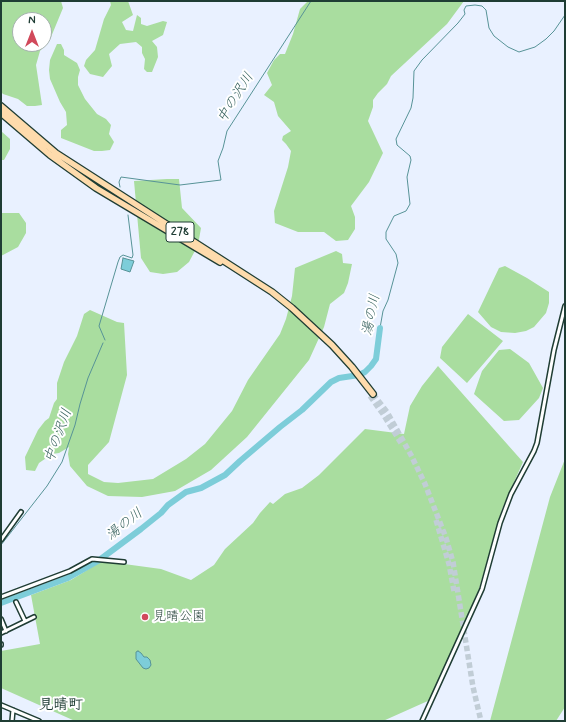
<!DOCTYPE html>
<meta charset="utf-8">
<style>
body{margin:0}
#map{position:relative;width:566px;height:722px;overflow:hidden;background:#e9f1ff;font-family:Mynerve,sans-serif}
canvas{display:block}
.frame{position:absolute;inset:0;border:2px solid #1f3d34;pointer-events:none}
.north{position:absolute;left:12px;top:12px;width:40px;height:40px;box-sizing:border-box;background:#fff;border:1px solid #a5b1ae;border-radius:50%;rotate:0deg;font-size:11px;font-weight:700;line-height:16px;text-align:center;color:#1f3d34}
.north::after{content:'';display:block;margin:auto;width:14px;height:18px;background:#d1495b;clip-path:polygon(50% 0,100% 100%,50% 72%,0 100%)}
</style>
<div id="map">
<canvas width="566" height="722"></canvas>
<div class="frame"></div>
<div class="north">N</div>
</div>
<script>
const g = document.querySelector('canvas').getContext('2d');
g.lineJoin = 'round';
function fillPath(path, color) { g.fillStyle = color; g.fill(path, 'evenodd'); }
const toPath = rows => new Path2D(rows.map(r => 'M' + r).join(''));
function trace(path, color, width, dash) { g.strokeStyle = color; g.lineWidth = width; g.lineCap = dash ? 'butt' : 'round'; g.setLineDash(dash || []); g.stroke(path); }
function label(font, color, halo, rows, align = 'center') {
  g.font = font + ' Mynerve,"Klee One",sans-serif'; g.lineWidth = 4; g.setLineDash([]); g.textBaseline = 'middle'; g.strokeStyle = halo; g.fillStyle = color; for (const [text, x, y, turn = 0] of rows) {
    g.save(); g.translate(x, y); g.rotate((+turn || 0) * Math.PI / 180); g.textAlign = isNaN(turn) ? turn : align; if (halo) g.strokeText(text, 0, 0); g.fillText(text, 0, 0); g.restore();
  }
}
fillPath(toPath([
 [1,1,61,1,63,8,51,37,40,51,36,65,42,105,35,106,27,106,18,99,3,94,1,92],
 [20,20,44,20,44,44,20,44],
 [110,1,128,1,133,15,122,22,126,30,133,31,137,15,141,18,141,24,147,26,163,21,167,22,163,35,152,41,157,47,158,57,152,72,147,72,144,69,145,59,142,53,142,47,136,42,120,44,109,54,112,66,103,77,90,74,84,66,86,60,95,50,104,19,111,5],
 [308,1,464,1,447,24,391,76,387,84,378,93,373,100,373,107,368,121,383,153,369,182,351,206,355,217,355,229,348,240,336,241,324,232,298,232,275,223,274,211,288,167,291,151,286,144,282,140,283,136,291,131,278,116,274,102,264,95,272,85,267,73,274,60,280,54,285,54,293,34,300,9],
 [57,44,61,44,64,50,64,55,77,63,80,70,78,77,78,85,85,99,97,114,106,119,111,125,109,134,114,142,110,150,102,151,94,151,61,138,61,130,67,125,66,112,60,102,50,79,49,70,50,60],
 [1,131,10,139,10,149,4,160,1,160],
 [167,179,179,179,182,208,201,228,198,245,189,262,177,272,163,274,150,272,141,258,134,181],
 [1,213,19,213,26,223,26,233,18,247,1,256],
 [336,251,342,254,343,263,352,264,348,283,344,293,330,304,324,327,309,360,247,437,211,470,175,491,142,497,108,496,87,486,70,466,68,454,69,447,59,453,52,454,39,463,35,471,26,470,25,457,38,430,45,421,49,418,54,403,57,399,57,383,64,362,77,336,84,314,90,310,117,322,124,323,127,375,109,442,88,465,88,474,104,482,118,483,153,479,186,459,205,444,232,411,248,380,280,334,286,319,292,296,295,268],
 [505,266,527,278,549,292,549,303,546,313,534,327,526,331,515,333,501,332,491,327,478,312,499,268],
 [468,314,503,341,467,383,440,358,442,347],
 [510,349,529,363,543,388,539,398,519,420,504,421,474,394,482,371,499,350],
 [438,366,523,462,502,509,479,589,430,700,383,721,75,721,1,688,1,651,40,644,31,595,71,580,102,561,161,569,191,580,214,565,225,549,253,523,260,513,270,502,273,504,285,494,302,488,319,475,365,429,404,434,410,406,422,386],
 [565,459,565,707,556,721,490,721,550,497]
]), '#a9dd9f');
const water = toPath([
 [123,258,134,261,130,272,121,269,123,258],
 [138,651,141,653,144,657,147,657,150,660,151,665,149,668,146,669,143,668,136,659,136,652,138,651]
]);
fillPath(water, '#7dcdd9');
trace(water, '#579397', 1);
trace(toPath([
 [120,187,119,182,121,177,180,185,221,180,218,161,223,148,227,131,311,1],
 [380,328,383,311,388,300,398,263,396,254,386,239,386,232,394,216,406,211,410,204,407,177,411,160,410,156,397,145,396,139,411,108,413,98,414,71,422,60,458,23,465,14,464,10,466,6,475,5,482,6,486,10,489,28,494,36,508,47,519,52,535,47,546,39,554,31,565,15],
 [105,340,99,326,118,262,120,257,123,255,132,258,133,255,128,215],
 [1,545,47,486,62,462,75,425,80,404,88,378,103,343]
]), '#579397', 1);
trace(toPath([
 [1,603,68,578,98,561,141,529,161,513,168,505,186,492,201,488,225,475,240,461,280,427,302,410,331,382,339,378,359,375,365,372,371,366,376,359,380,328]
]), '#7dcdd9', 6);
trace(toPath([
 [373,394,387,412,411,455,425,484,446,538,453,562,473,687,481,721],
 [370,396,383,414,401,443],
 [436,520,449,564,454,591]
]), '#c1cdd6', 5.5, [5.5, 3]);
const minor = toPath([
 [1,540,21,512],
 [1,597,70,571,92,559,124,562],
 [16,602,25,621],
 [1,619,6,631],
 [1,633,34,617],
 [1,644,1,645],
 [1,705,39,721],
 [12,721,13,710],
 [422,721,482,589,500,523,511,494,534,451,537,443,554,350,565,306]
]);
const motorway = toPath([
 [1,106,56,153,272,292,292,308,332,345,352,367,373,394],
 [1,113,50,155,96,188,220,262]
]);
trace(minor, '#1f3d34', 6);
trace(motorway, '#1f3d34', 8);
trace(minor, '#fff', 3);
trace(motorway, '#fedbac', 5.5);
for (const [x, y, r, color] of [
 [145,617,4,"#d1495b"]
]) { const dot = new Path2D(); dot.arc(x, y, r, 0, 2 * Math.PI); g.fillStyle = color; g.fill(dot); trace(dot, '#fff', 1.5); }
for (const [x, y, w] of [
 [180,232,28]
]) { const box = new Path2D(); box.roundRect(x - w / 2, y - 10, w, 20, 3); g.fillStyle = '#fff'; g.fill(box); trace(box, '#1f3d34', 1); }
label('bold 12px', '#1f3d34', null, [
 ["278",180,232]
]);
label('13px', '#1f3d34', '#fff', [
 ["見晴公園",153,617]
], 'left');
label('italic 14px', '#36615d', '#fff', [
 ["中の沢川",236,98,-58],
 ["湯の川",372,315,-78],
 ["中の沢川",59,436,-70],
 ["湯の川",125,525,-38]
]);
label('bold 15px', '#1f3d34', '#fff', [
 ["見晴町",61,706]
]);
</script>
